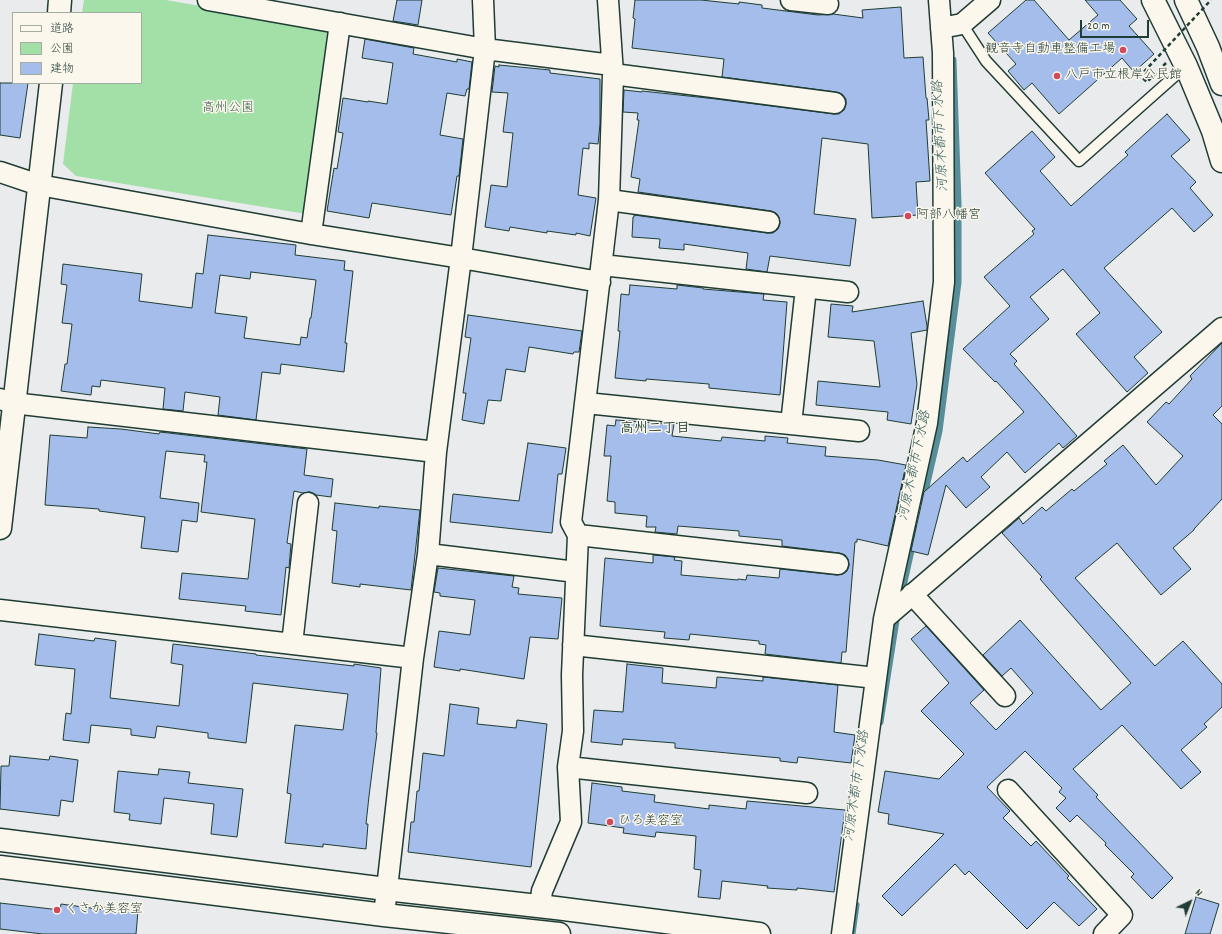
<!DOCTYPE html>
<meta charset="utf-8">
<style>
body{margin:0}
#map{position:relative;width:1222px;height:934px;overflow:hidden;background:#eaebec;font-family:Dekko,"Klee One",sans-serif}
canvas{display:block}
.legend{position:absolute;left:12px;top:12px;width:130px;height:72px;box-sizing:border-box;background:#fbf7ec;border:1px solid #a3ada2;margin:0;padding:5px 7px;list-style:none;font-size:12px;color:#1f3d34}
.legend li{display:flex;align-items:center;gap:8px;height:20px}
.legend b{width:20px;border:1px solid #a3ada2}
.north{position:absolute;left:1170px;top:882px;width:40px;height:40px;-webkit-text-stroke:3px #fbf7ec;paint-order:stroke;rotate:43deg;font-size:11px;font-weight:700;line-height:16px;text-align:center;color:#1f3d34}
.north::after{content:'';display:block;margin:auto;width:14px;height:18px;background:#1f3d34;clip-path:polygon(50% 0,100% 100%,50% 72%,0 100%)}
.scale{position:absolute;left:1080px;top:20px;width:69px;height:18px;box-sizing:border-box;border:2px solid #1f3d34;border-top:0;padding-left:5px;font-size:12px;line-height:14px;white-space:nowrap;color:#1f3d34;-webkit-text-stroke:3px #fbf7ec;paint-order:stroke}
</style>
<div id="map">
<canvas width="1222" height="934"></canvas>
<ul class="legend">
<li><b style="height:5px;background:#fbf7ec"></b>道路</li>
<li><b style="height:11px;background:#a2e0a8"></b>公園</li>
<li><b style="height:11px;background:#a5bdea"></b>建物</li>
</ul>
<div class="north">N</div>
<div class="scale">20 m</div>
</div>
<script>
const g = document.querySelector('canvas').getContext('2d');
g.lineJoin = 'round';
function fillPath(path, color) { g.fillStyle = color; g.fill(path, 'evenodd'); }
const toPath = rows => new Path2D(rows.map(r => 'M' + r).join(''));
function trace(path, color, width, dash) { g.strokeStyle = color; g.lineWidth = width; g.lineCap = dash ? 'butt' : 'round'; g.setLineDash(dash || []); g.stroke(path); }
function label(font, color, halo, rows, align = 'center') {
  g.font = font + ' Dekko,"Klee One",sans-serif'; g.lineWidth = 3; g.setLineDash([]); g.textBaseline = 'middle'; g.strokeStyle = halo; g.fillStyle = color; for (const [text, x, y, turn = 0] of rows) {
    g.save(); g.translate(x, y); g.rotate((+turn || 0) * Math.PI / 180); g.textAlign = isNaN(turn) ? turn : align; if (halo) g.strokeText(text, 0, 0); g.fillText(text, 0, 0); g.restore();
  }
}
fillPath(toPath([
 [84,0,166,0,331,29,306,214,76,176,63,164,73,83,141,83,141,13,82,13]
]), '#a2e0a8');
trace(toPath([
 [923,500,939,431,958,282,958,204,953,60],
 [900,600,916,528],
 [880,722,897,614],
 [852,934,856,905]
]), '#578e99', 7);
const building = toPath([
 [397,0,422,0,418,25,393,21,397,0],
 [635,0,701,0,739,4,739,2,762,5,762,8,818,15,833,14,863,18,862,10,901,7,904,58,923,57,926,98,927,98,929,120,926,120,930,181,916,182,918,215,872,218,868,144,822,138,814,214,856,219,850,266,770,256,767,272,746,269,748,253,684,244,684,250,659,248,660,239,632,237,633,217,634,217,634,215,767,233,773,233,778,229,780,223,779,217,776,213,771,211,638,192,640,179,631,177,639,120,637,120,638,113,623,112,624,90,642,92,642,91,716,99,834,114,839,114,844,110,846,104,846,99,842,94,836,92,722,77,724,59,632,48,635,19,633,18,635,0],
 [1026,0,1034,0,1069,40,1098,15,1085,0,1120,0,1137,19,1129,26,1154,54,1134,72,1122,58,1059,114,1032,83,1024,90,1008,71,1016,64,988,33,1026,0],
 [365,39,414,48,413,54,457,62,457,59,472,62,469,89,467,89,465,96,447,93,440,135,463,139,459,176,457,176,451,215,372,203,369,218,327,211,334,168,337,169,343,133,338,132,343,98,368,102,368,101,387,104,393,63,362,58,365,39],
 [499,65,550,70,550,73,600,79,600,124,598,144,589,143,589,149,583,148,578,195,596,198,590,236,576,233,576,235,547,231,547,233,510,227,509,231,485,227,491,185,507,187,513,133,503,132,508,93,492,92,495,66,499,67,499,65],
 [0,83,28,83,20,138,0,135,0,83],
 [1167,114,1190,140,1171,156,1196,182,1190,188,1213,215,1194,232,1172,208,1104,268,1162,332,1134,357,1148,373,1127,392,1076,334,1100,313,1063,269,1030,297,1049,319,1010,354,1017,361,1014,364,1077,436,1063,448,1059,443,1025,473,1007,452,981,477,990,487,966,508,946,485,928,555,911,551,924,492,963,457,967,462,1024,412,996,381,995,382,963,349,1010,306,984,277,1034,234,1032,231,1035,229,985,173,1032,131,1055,157,1040,171,1071,206,1128,155,1125,152,1167,114],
 [208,235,296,245,295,255,345,261,344,270,353,271,345,343,347,343,344,372,281,364,280,374,262,372,256,420,218,415,220,397,185,392,183,411,163,409,165,388,101,380,100,387,92,386,91,395,61,391,65,364,67,364,72,324,62,323,67,285,61,284,63,264,142,274,139,301,192,308,196,273,203,274,208,235],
 [251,272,316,280,311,318,310,318,307,338,301,337,300,345,244,338,247,317,215,313,220,275,250,279,251,272],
 [630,285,677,289,677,285,703,288,703,289,764,294,763,300,787,302,780,395,709,388,709,384,646,379,646,381,615,378,620,331,618,331,621,294,629,295,630,285],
 [923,301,927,326,927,330,911,333,917,384,911,424,887,420,888,412,816,405,818,381,880,387,874,341,828,337,831,304,853,306,852,312,923,301],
 [468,315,582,331,579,352,574,352,573,354,529,347,525,372,506,369,501,401,488,400,484,424,462,420,466,393,463,393,471,338,465,337,468,315],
 [1222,343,1222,406,1213,415,1222,424,1222,499,1194,529,1194,530,1173,548,1191,569,1161,595,1117,543,1075,578,1155,666,1183,641,1222,684,1222,707,1204,724,1207,727,1181,750,1201,772,1181,789,1122,725,1073,769,1098,795,1096,797,1173,878,1152,899,1131,877,1134,874,1105,845,1106,843,1077,815,1070,822,1056,808,1066,798,1059,792,1062,788,1025,751,987,787,1010,811,1003,818,1031,846,1036,841,1069,876,1067,878,1097,909,1079,926,1054,902,1027,929,969,871,965,875,955,864,902,916,882,896,944,834,888,824,889,814,878,812,885,771,939,779,964,754,921,711,949,683,911,639,926,626,984,690,970,703,996,730,1033,693,1011,668,1002,676,983,655,1020,620,1101,710,1131,683,1040,579,1042,577,1002,533,1019,518,1023,524,1042,507,1046,511,1072,489,1074,491,1107,464,1104,461,1123,445,1156,485,1183,456,1147,422,1166,402,1169,404,1192,379,1190,376,1222,343],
 [616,420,674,424,672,436,721,441,722,437,765,441,765,436,788,438,787,443,826,447,825,456,878,460,906,465,888,546,857,539,857,542,855,542,846,652,842,652,841,663,765,654,766,645,759,644,759,641,690,634,689,640,664,638,665,632,600,626,605,558,653,563,653,555,675,557,674,560,682,561,681,575,738,580,738,579,746,580,747,575,779,578,780,569,837,575,843,574,847,571,849,565,848,559,845,555,839,553,782,546,782,540,739,536,739,531,678,526,677,534,655,532,656,527,646,527,647,516,615,513,615,502,607,501,611,456,604,456,607,425,615,426,616,420],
 [88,427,121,429,159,434,160,432,307,449,304,475,333,479,331,497,316,495,310,492,303,493,294,491,287,543,291,544,289,568,286,567,281,615,245,611,246,606,179,599,182,573,248,579,255,519,201,512,207,462,204,462,205,455,166,451,160,498,199,503,197,522,182,520,178,552,141,548,145,517,99,511,99,509,45,505,50,435,87,438,88,427],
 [528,443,566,448,562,474,558,474,552,533,450,522,453,494,519,501,528,443],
 [335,503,379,508,379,506,420,510,411,590,360,584,360,587,332,583,337,531,332,530,335,503],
 [438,568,514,576,512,587,519,588,518,594,562,598,558,639,530,637,524,679,460,669,460,671,434,667,439,631,470,635,475,600,440,596,440,593,434,592,438,568],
 [39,634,94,641,95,638,116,641,110,698,179,706,183,665,171,663,173,644,256,654,256,655,354,666,354,664,381,668,376,733,377,733,369,796,366,824,368,824,366,849,323,844,323,847,285,843,291,794,287,793,295,725,343,730,348,694,253,683,246,743,208,738,208,733,157,726,155,738,131,735,131,729,91,725,89,743,63,740,66,713,71,714,75,669,35,665,39,634],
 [627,664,663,668,662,683,716,688,717,677,763,681,763,677,838,685,834,732,855,735,851,763,798,757,797,763,780,761,780,758,675,748,675,743,623,739,622,745,591,742,594,710,623,712,627,664],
 [450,704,479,708,477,724,516,728,517,720,547,724,531,867,408,852,411,822,414,822,417,791,419,791,423,753,444,756,450,704],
 [10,756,49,760,50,756,78,760,73,802,61,800,59,816,0,809,1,766,9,766,10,756],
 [159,769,190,772,188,783,243,789,237,837,211,834,214,804,164,798,161,824,129,820,130,814,114,812,118,771,158,775,159,769],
 [592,783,622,787,622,791,655,795,654,802,709,809,709,805,746,809,747,801,845,810,834,892,797,888,797,890,767,888,768,886,722,881,720,899,698,897,701,870,694,869,696,836,656,832,655,837,623,833,624,828,588,823,592,783],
 [1196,897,1219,904,1210,934,1185,934,1196,897],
 [0,903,60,910,61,904,105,910,105,907,138,911,136,934,43,934,0,929,0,903]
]);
fillPath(building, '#a5bdea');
trace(building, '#1f3d34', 1);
const lane = toPath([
 [962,24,986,61,1079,161,1186,66]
]);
const street = toPath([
 [208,0,485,49,612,65],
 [791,0,828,4],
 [941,28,962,24,990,0],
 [613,74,835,103],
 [0,172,39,185,311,234,461,258,600,282],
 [609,200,769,222],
 [311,234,340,23],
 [602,265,848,292],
 [0,399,13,403,436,452],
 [586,403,859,431],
 [791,424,806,288],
 [578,535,838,564],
 [428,554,576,572],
 [912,594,1005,696],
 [0,610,413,658],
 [884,619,1222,328],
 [292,644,308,503],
 [573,645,876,678],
 [568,767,807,793],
 [1008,790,1122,915,1104,934],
 [540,906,542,891,571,822,568,767,573,731,572,675,578,535,571,522,609,200,613,74,608,0],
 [384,915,413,658,428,554,436,452,461,258,485,49,483,0],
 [842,934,884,619,927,423,944,282,943,53,939,0]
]);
const secondary = toPath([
 [1153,0,1186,66,1213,131,1222,161],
 [1186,0,1208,47,1222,84],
 [59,13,60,0],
 [0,528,51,83],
 [0,840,386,889,556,908,759,934],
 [0,867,384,915,559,934]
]);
trace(lane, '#1f3d34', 13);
trace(street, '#1f3d34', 23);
trace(secondary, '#1f3d34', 25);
trace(lane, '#fbf7ec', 10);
trace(street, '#fbf7ec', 20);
trace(secondary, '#fbf7ec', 22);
trace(toPath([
 [1166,63,1147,82,1140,76,1211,0]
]), '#1f3d34', 2.5, [4, 3]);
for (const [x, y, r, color] of [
 [1123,50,4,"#d1495b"],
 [1057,76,4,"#d1495b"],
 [908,216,4,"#d1495b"],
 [610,822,4,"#d1495b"],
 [57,910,4,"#d1495b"]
]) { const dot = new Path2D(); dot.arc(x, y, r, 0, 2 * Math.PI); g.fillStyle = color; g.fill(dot); trace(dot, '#fbf7ec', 1.5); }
label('13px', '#1f3d34', '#fbf7ec', [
 ["観音寺自動車整備工場",1115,50,"right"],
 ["八戸市立根岸公民館",1065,76],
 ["阿部八幡宮",916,216],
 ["ひろ美容室",618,822],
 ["くさか美容室",65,910]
], 'left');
label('13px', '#395e4b', '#fbf7ec', [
 ["高州公園",228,109]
]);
label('italic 14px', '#365f5e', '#fbf7ec', [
 ["河原木都市下水路",942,136,-93],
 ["河原木都市下水路",916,466,-78],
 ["河原木都市下水路",858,786,-82]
]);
label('bold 14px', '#1f3d34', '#fbf7ec', [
 ["高州二丁目",655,430]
]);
</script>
